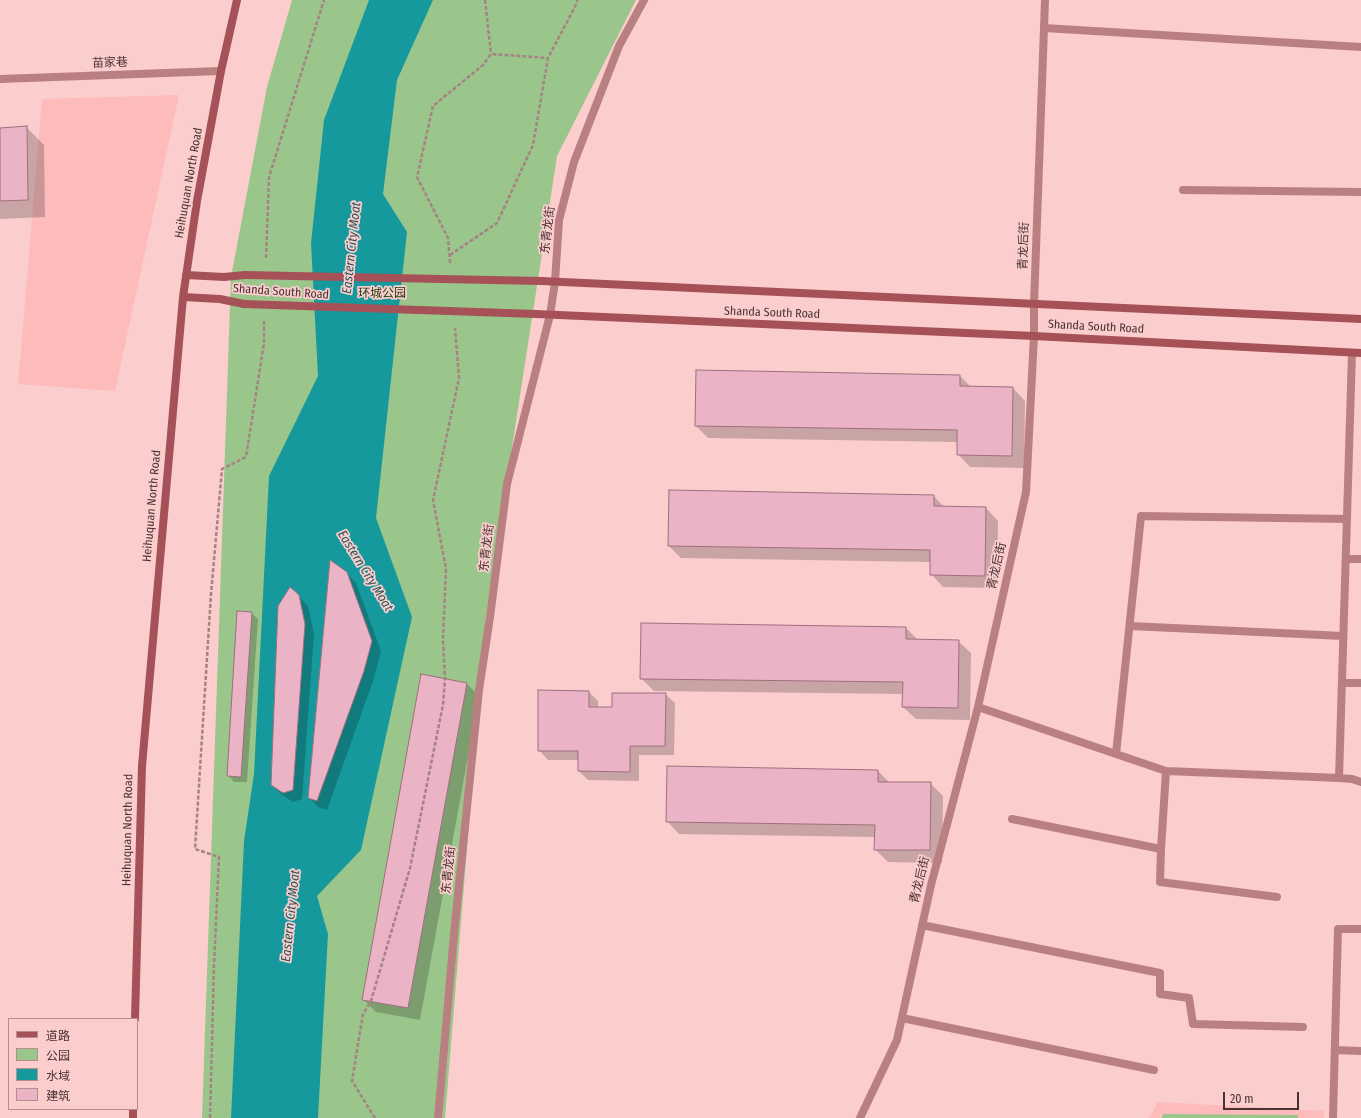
<!DOCTYPE html>
<meta charset="utf-8">
<style>
body{margin:0}
#map{position:relative;width:1361px;height:1118px;overflow:hidden;background:#fbcdcd;font-family:"Fira Sans Condensed","Noto Sans SC",sans-serif}
canvas{display:block}
.legend{position:absolute;left:8px;top:1018px;width:130px;height:92px;box-sizing:border-box;background:#fbcdcd;border:1px solid #b48f8f;margin:0;padding:5px 7px;list-style:none;font-size:12px;color:#493233}
.legend li{display:flex;align-items:center;gap:8px;height:20px}
.legend b{width:20px;border:1px solid #b48f8f}
.scale{position:absolute;left:1223px;top:1092px;width:76px;height:18px;box-sizing:border-box;border:2px solid #493233;border-top:0;padding-left:5px;font-size:12px;line-height:14px;white-space:nowrap;color:#493233;-webkit-text-stroke:3px #fbcdcd;paint-order:stroke}
</style>
<div id="map">
<canvas width="1361" height="1118"></canvas>
<ul class="legend">
<li><b style="height:5px;background:#a55157"></b>道路</li>
<li><b style="height:11px;background:#9bc68b"></b>公园</li>
<li><b style="height:11px;background:#15999c"></b>水域</li>
<li><b style="height:11px;background:#eab4c6"></b>建筑</li>
</ul>
<div class="scale">20 m</div>
</div>
<script>
const g = document.querySelector('canvas').getContext('2d');
g.lineJoin = 'round';
function fillPath(path, color) { g.fillStyle = color; g.fill(path, 'evenodd'); }
const toPath = rows => new Path2D(rows.map(r => 'M' + r).join(''));
function trace(path, color, width, dash) { g.strokeStyle = color; g.lineWidth = width; g.lineCap = dash ? 'butt' : 'round'; g.setLineDash(dash || []); g.stroke(path); }
function label(font, color, halo, rows, align = 'center') {
  g.font = font + ' "Fira Sans Condensed","Noto Sans SC",sans-serif'; g.lineWidth = 3.5; g.setLineDash([]); g.textBaseline = 'middle'; g.strokeStyle = halo; g.fillStyle = color; for (const [text, x, y, turn = 0] of rows) {
    g.save(); g.translate(x, y); g.rotate((+turn || 0) * Math.PI / 180); g.textAlign = isNaN(turn) ? turn : align; if (halo) g.strokeText(text, 0, 0); g.fillText(text, 0, 0); g.restore();
  }
}
fillPath(toPath([
 [179,95,115,391,18,384,42,99],
 [1158,1102,1324,1111,1324,1118,1149,1118]
]), '#fdbbbc');
fillPath(toPath([
 [292,0,636,0,557,156,486,616,445,1118,202,1118,231,277,267,87],
 [1163,1114,1298,1115,1298,1118,1162,1118]
]), '#9bc68b');
fillPath(toPath([
 [369,0,433,0,397,80,383,194,407,232,376,518,412,617,361,850,317,896,328,934,318,1118,231,1118,244,841,254,774,269,476,318,376,311,243,324,120],
 [330,560,347,572,372,641,364,671,317,801,308,797],
 [290,587,299,595,305,624,293,789,283,793,271,785,278,606]
]), '#15999c');
fillPath(toPath([
 [26,127,44,145,45,217,0,219,0,129],
 [697,371,960,376,972,388,1013,388,1025,401,1024,468,970,467,958,454,958,442,708,438,696,426],
 [933,495,945,508,986,508,998,521,997,588,943,587,931,574,931,562,681,558,669,546],
 [346,573,356,583,381,651,373,681,327,810,318,807,309,797],
 [298,596,308,606,314,634,302,799,293,802,281,794,272,785],
 [251,613,258,619,247,782,234,782,228,775],
 [906,628,918,640,958,641,971,653,970,720,916,719,903,707,903,694,654,691,641,678],
 [467,684,479,696,420,1020,376,1012,363,999],
 [589,692,598,701,598,708,613,708,665,694,675,703,674,755,639,755,639,781,588,780,579,771,579,760,548,760,539,750],
 [878,771,890,783,930,783,943,796,942,863,888,862,875,849,876,837,679,834,667,821]
]), '#0003');
const building = toPath([
 [27,126,28,200,0,201,0,128,27,126],
 [696,370,960,375,960,386,1013,387,1012,456,957,455,957,430,695,426,696,370],
 [669,490,934,495,934,506,986,507,985,576,930,575,930,550,668,546,669,490],
 [330,560,347,572,372,641,364,671,317,801,308,798,330,560],
 [290,587,299,595,305,624,293,790,283,793,271,785,278,606,290,587],
 [237,611,252,612,241,777,227,776,237,611],
 [641,623,906,627,906,639,959,640,958,708,902,707,903,682,640,679,641,623],
 [421,674,467,683,408,1008,362,1000,421,674],
 [538,690,589,691,589,707,612,707,612,693,666,693,665,746,630,746,630,772,578,771,578,751,538,751,538,690],
 [667,766,878,770,878,782,931,782,930,850,874,850,875,825,666,822,667,766]
]);
fillPath(building, '#eab4c6');
trace(building, '#9f6e7e', 1);
trace(toPath([
 [485,0,491,54],
 [450,255,497,223,533,145,548,58,577,3,577,0],
 [266,258,269,177,324,0],
 [450,263,448,238,417,177,433,106,483,65,491,54,548,58],
 [210,1118,214,965,219,857,195,849,211,594,222,469,246,457,264,343,264,321],
 [375,1118,352,1081,363,1014,371,1001,410,868,443,705,445,679,443,639,446,569,433,500,459,378,455,328]
]), '#a68383', 2.5, [4, 2]);
trace(toPath([
 [1044,28,1361,47],
 [0,79,221,71],
 [1183,190,1361,192],
 [1346,559,1361,559],
 [1130,626,1343,636],
 [1342,683,1361,683],
 [978,707,1166,771,1339,778,1352,779,1361,782],
 [1116,754,1141,516,1347,519],
 [1339,778,1352,353],
 [1012,819,1161,849,1166,771],
 [1161,849,1160,882,1277,897],
 [922,925,1160,973,1160,994,1189,998,1193,1024,1303,1027],
 [902,1018,1154,1070],
 [1335,1050,1361,1051],
 [438,1118,454,934,479,690,490,617,507,484,550,315,555,282,559,220,574,162,619,46,644,0],
 [860,1118,897,1040,931,885,978,707,1026,492,1034,336,1034,304,1045,0],
 [1333,1118,1338,929,1361,929]
]), '#ba8081', 8);
trace(toPath([
 [186,275,224,277,245,275],
 [541,281,1361,319],
 [183,297,220,299,244,304],
 [536,314,1034,336,1361,353],
 [135,1019,142,766,183,297,197,201,221,71,237,0],
 [133,1118,133,1109]
]), '#a55157', 8);
trace(toPath([
 [245,275,541,281],
 [244,304,536,314]
]), '#a55157', 8);
label('12px', '#493233', '#fbcdcd', [
 ["苗家巷",110,63,-2],
 ["Heihuquan North Road",189,183,-80],
 ["东青龙街",548,230,-83],
 ["青龙后街",1024,246,-88],
 ["Shanda South Road",281,292,4],
 ["Shanda South Road",772,313,2],
 ["Shanda South Road",1096,327,3],
 ["Heihuquan North Road",152,506,-85],
 ["东青龙街",487,548,-83],
 ["青龙后街",997,566,-77],
 ["Heihuquan North Road",128,830,-89],
 ["东青龙街",449,870,-84],
 ["青龙后街",920,880,-76]
]);
label('12px', '#19380b', '#fbcdcd', [
 ["环城公园",382,294]
]);
label('italic 13px', '#245556', '#fbcdcd', [
 ["Eastern City Moat",352,248,-84],
 ["Eastern City Moat",365,571,58],
 ["Eastern City Moat",291,916,-84]
]);
</script>
